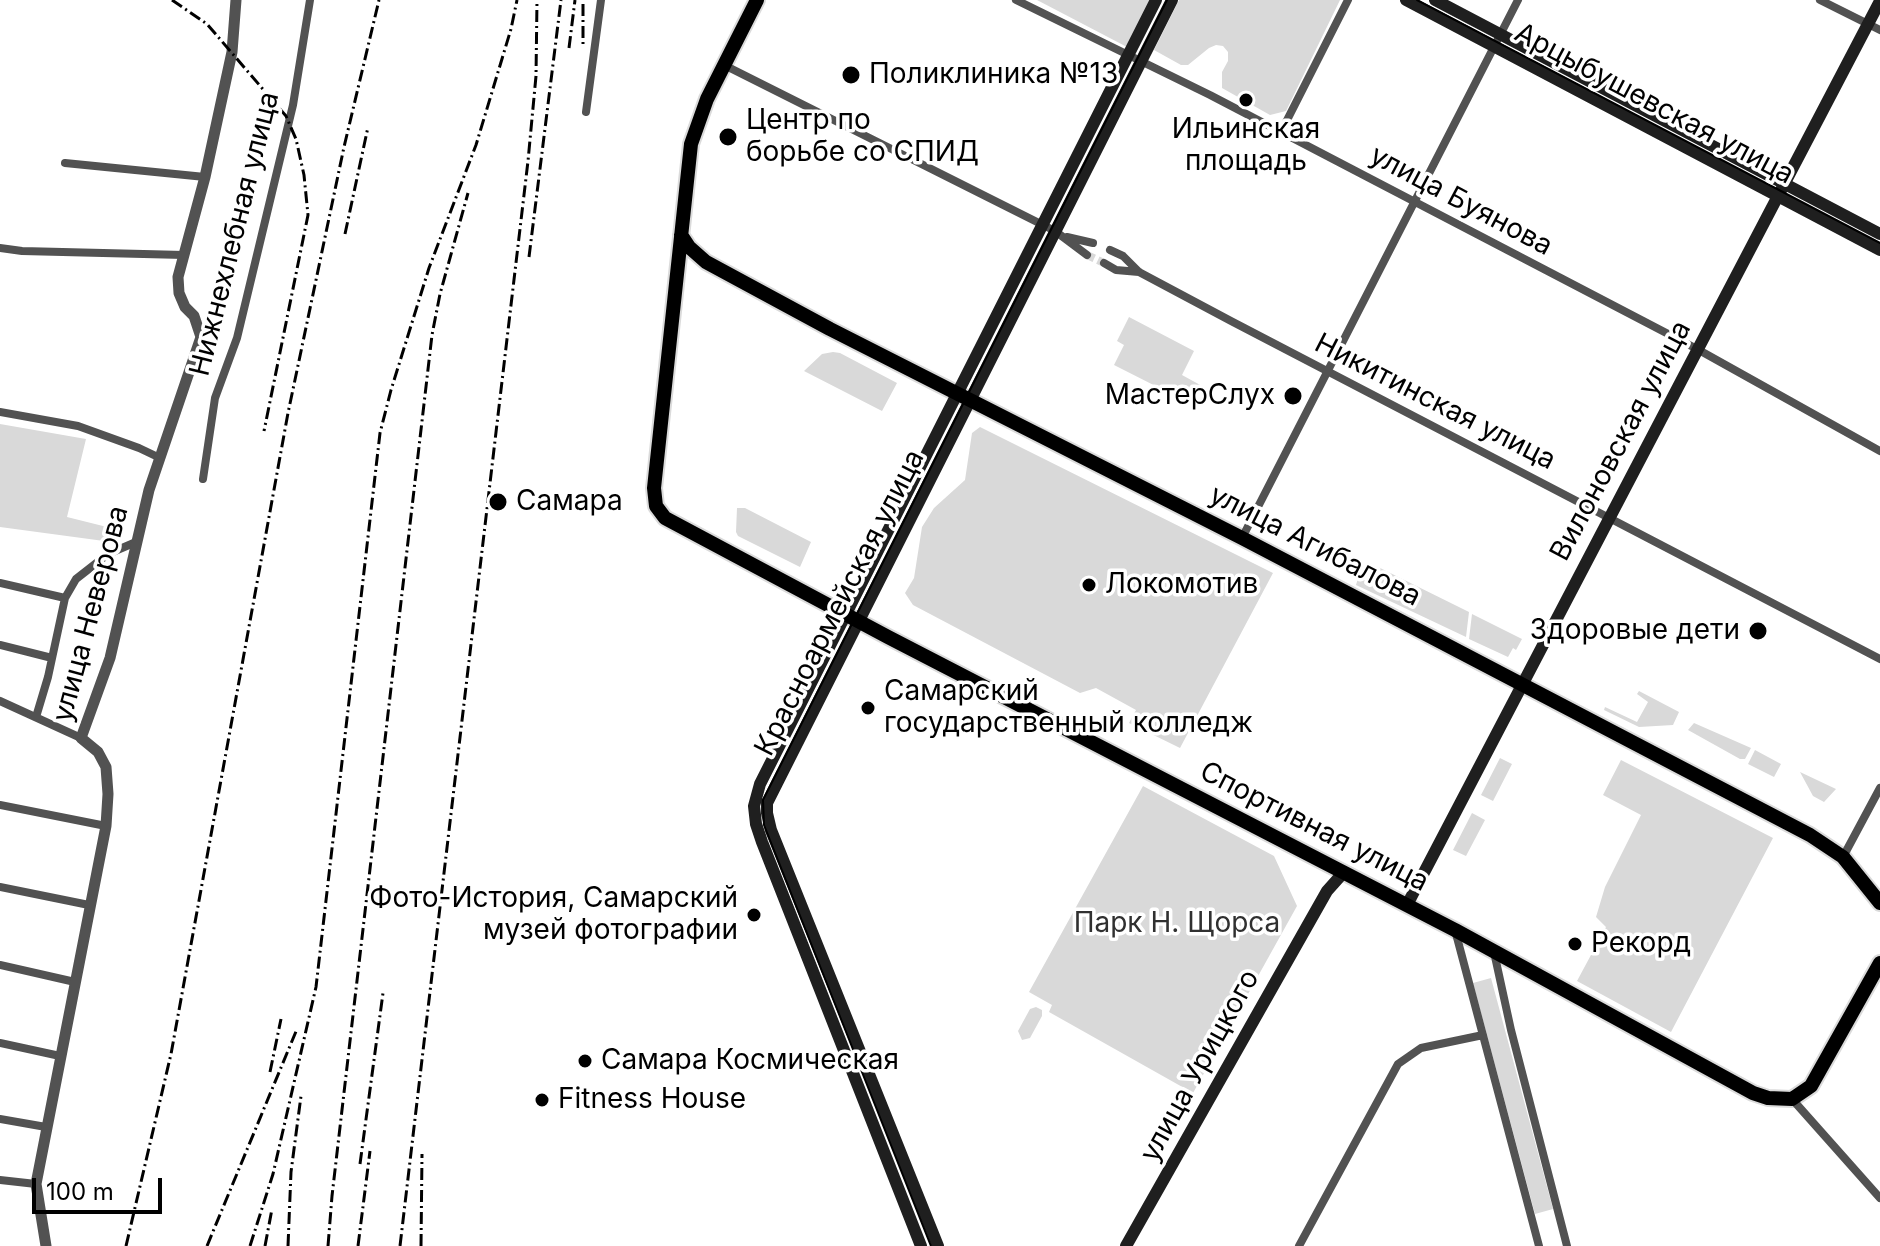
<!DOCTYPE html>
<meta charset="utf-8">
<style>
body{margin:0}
#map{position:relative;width:1880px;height:1246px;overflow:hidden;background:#fff;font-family:Inter,sans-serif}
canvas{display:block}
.scale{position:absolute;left:32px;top:1178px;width:130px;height:36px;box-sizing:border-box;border:4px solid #000;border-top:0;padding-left:10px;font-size:24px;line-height:28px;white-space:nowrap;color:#000;-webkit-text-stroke:6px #fff;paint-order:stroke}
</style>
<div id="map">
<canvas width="1880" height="1246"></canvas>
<div class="scale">100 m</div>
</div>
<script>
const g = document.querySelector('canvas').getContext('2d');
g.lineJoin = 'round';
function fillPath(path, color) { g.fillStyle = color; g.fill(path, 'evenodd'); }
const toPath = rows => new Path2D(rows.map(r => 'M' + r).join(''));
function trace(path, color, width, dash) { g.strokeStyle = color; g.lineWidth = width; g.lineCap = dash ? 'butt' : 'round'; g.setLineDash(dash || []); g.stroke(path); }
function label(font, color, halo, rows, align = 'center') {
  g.font = font + ' Inter,sans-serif'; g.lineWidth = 7; g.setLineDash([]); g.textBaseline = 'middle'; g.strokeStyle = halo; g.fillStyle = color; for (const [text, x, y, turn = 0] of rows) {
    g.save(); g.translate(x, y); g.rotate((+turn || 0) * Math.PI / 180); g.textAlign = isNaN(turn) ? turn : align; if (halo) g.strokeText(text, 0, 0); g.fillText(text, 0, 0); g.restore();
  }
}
fillPath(toPath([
 [1037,0,1150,0,1127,47],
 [1179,0,1340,0,1286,111,1270,115,1222,88,1222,72,1228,61,1228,52,1223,46,1216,45,1209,48,1188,65,1181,65,1154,50],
 [1129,317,1194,351,1182,375,1202,386,1193,405,1114,365,1124,345,1117,341],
 [833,352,840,353,897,383,882,411,804,371,822,354],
 [0,424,86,439,67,517,107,527,104,541,0,527],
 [980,427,1273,573,1180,748,1129,723,1136,710,1096,688,1080,693,913,605,905,593,914,578,922,527,934,508,965,480,972,433],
 [737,508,745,508,811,542,800,567,738,536,736,532],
 [1370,563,1469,612,1466,637,1356,585,1362,565],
 [1472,614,1522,639,1516,650,1513,648,1508,657,1469,639],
 [1639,691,1679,712,1673,725,1639,727,1604,710,1605,707,1637,722,1648,702,1637,694],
 [1694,723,1751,748,1745,759,1740,759,1688,730],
 [1755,750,1781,764,1774,777,1748,764],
 [1500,758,1512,764,1493,801,1481,795],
 [1621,760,1773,838,1671,1032,1577,981,1606,927,1596,917,1605,887,1641,815,1603,795],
 [1800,772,1836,789,1824,802,1813,796],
 [1143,786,1274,856,1297,906,1193,1093,1049,1012,1052,1005,1029,992],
 [1472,813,1485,820,1466,856,1453,850],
 [1491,978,1553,1209,1535,1214,1473,983],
 [1036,1007,1042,1010,1042,1016,1030,1038,1022,1040,1018,1031,1030,1009]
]), '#d9d9d9');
trace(toPath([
 [1087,255,1104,263]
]), '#d9d9d9', 8, [8, 4]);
const primary = toPath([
 [757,0,707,99,691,144,654,488,656,506,665,518,888,637,1455,930,1753,1093,1768,1098,1792,1099,1811,1086,1880,963],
 [681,235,689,247,706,262,830,329,1242,538,1810,835,1843,857,1880,903]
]);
trace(primary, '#dbdbdb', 18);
trace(toPath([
 [1016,0,1210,95,1697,349,1880,451],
 [1820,0,1880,30],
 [724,65,1055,231,1087,255],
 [586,112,601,0],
 [1281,132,1348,0],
 [65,163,205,177],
 [1067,237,1093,243],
 [0,248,22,251,184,255],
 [1110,250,1123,256,1139,272,1231,321,1880,659],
 [1104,263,1116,270,1139,272],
 [0,412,78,426,139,448,160,458],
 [203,479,215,398,237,338,293,105,310,0],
 [1242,538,1518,0],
 [0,583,65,598],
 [0,645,52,658],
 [0,701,81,738],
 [36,717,48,677,65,598,76,579,108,554,136,542],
 [0,805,106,826],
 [1843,857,1880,788],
 [0,887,89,905],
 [1455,930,1539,1246],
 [1494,952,1511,1030,1567,1246],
 [0,965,75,982],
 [0,1043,60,1056],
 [1792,1099,1880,1198],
 [0,1119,46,1127],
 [0,1180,36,1184],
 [1299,1246,1398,1064,1421,1048,1483,1035]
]), '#525252', 8);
trace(toPath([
 [46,1246,36,1184,106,826,108,794,106,767,98,752,81,738,110,658,149,490,201,337,194,316,185,307,179,293,178,277,205,177,232,52,236,0]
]), '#525252', 11);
trace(toPath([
 [1406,0,1880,250],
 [1435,0,1880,234],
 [1407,905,1880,1],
 [921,1246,762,842,756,824,754,806,760,784,1156,0],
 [938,1246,771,830,767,813,767,803,1172,0],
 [1126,1246,1327,891,1344,872]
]), '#1f1f1f', 12);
trace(primary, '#000', 14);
trace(toPath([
 [1417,0,1880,243],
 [931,1246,764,825,763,800,1167,0]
]), '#000', 2);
trace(toPath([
 [172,0,207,24,286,116,296,139,304,175,308,215,264,431],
 [583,4,583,44],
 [569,48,575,0],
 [345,234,368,127],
 [529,257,561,0],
 [270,1072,281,1019],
 [360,1164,383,993],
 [126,1246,171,1054,288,413,344,147,379,0],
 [207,1246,297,1029],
 [250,1246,273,1174,316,987,380,433,391,390,429,268,476,145,511,29,517,0],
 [265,1246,272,1209],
 [288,1246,291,1172,301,1096],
 [328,1246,332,1196,432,335,440,294,468,193],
 [358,1246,370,1151],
 [400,1246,528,161,536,76,537,0],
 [421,1246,422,1154]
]), '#000', 3, [12, 4, 2, 4]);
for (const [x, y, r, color] of [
 [851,75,10,"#000"],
 [1246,100,8,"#000"],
 [728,137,10,"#000"],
 [1293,396,10,"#000"],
 [498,502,10,"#000"],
 [1089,585,8,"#000"],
 [1758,631,10,"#000"],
 [868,708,8,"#000"],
 [754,915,8,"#000"],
 [1575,944,8,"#000"],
 [585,1061,8,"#000"],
 [542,1100,8,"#000"]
]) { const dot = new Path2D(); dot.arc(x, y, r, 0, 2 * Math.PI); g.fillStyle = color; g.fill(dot); trace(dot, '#fff', 3); }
label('28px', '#000', '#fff', [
 ["Поликлиника №13",869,75],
 ["Центр по",746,121],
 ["борьбе со СПИД",746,153],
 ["Ильинская",1246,130,"center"],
 ["площадь",1246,162,"center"],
 ["МастерСлух",1275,396,"right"],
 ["Самара",516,502],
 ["Локомотив",1105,585],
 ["Здоровые дети",1740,631,"right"],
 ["Самарский",884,692],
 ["государственный колледж",884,724],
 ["Фото-История, Самарский",738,899,"right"],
 ["музей фотографии",738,931,"right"],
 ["Рекорд",1591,944],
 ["Самара Космическая",601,1061],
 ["Fitness House",558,1100]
], 'left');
label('28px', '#000', '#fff', [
 ["Арцыбушевская улица",1654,104,28],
 ["улица Буянова",1461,201,28],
 ["Нижнехлебная улица",235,234,-76],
 ["Никитинская улица",1435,402,27],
 ["Вилоновская улица",1621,441,-62],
 ["улица Агибалова",1315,546,27],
 ["Красноармейская улица",840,603,-63],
 ["улица Неверова",91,614,-75],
 ["Спортивная улица",1314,827,27],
 ["улица Урицкого",1200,1066,-61]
]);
label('28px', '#303030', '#fff', [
 ["Парк Н. Щорса",1177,924]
]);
</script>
